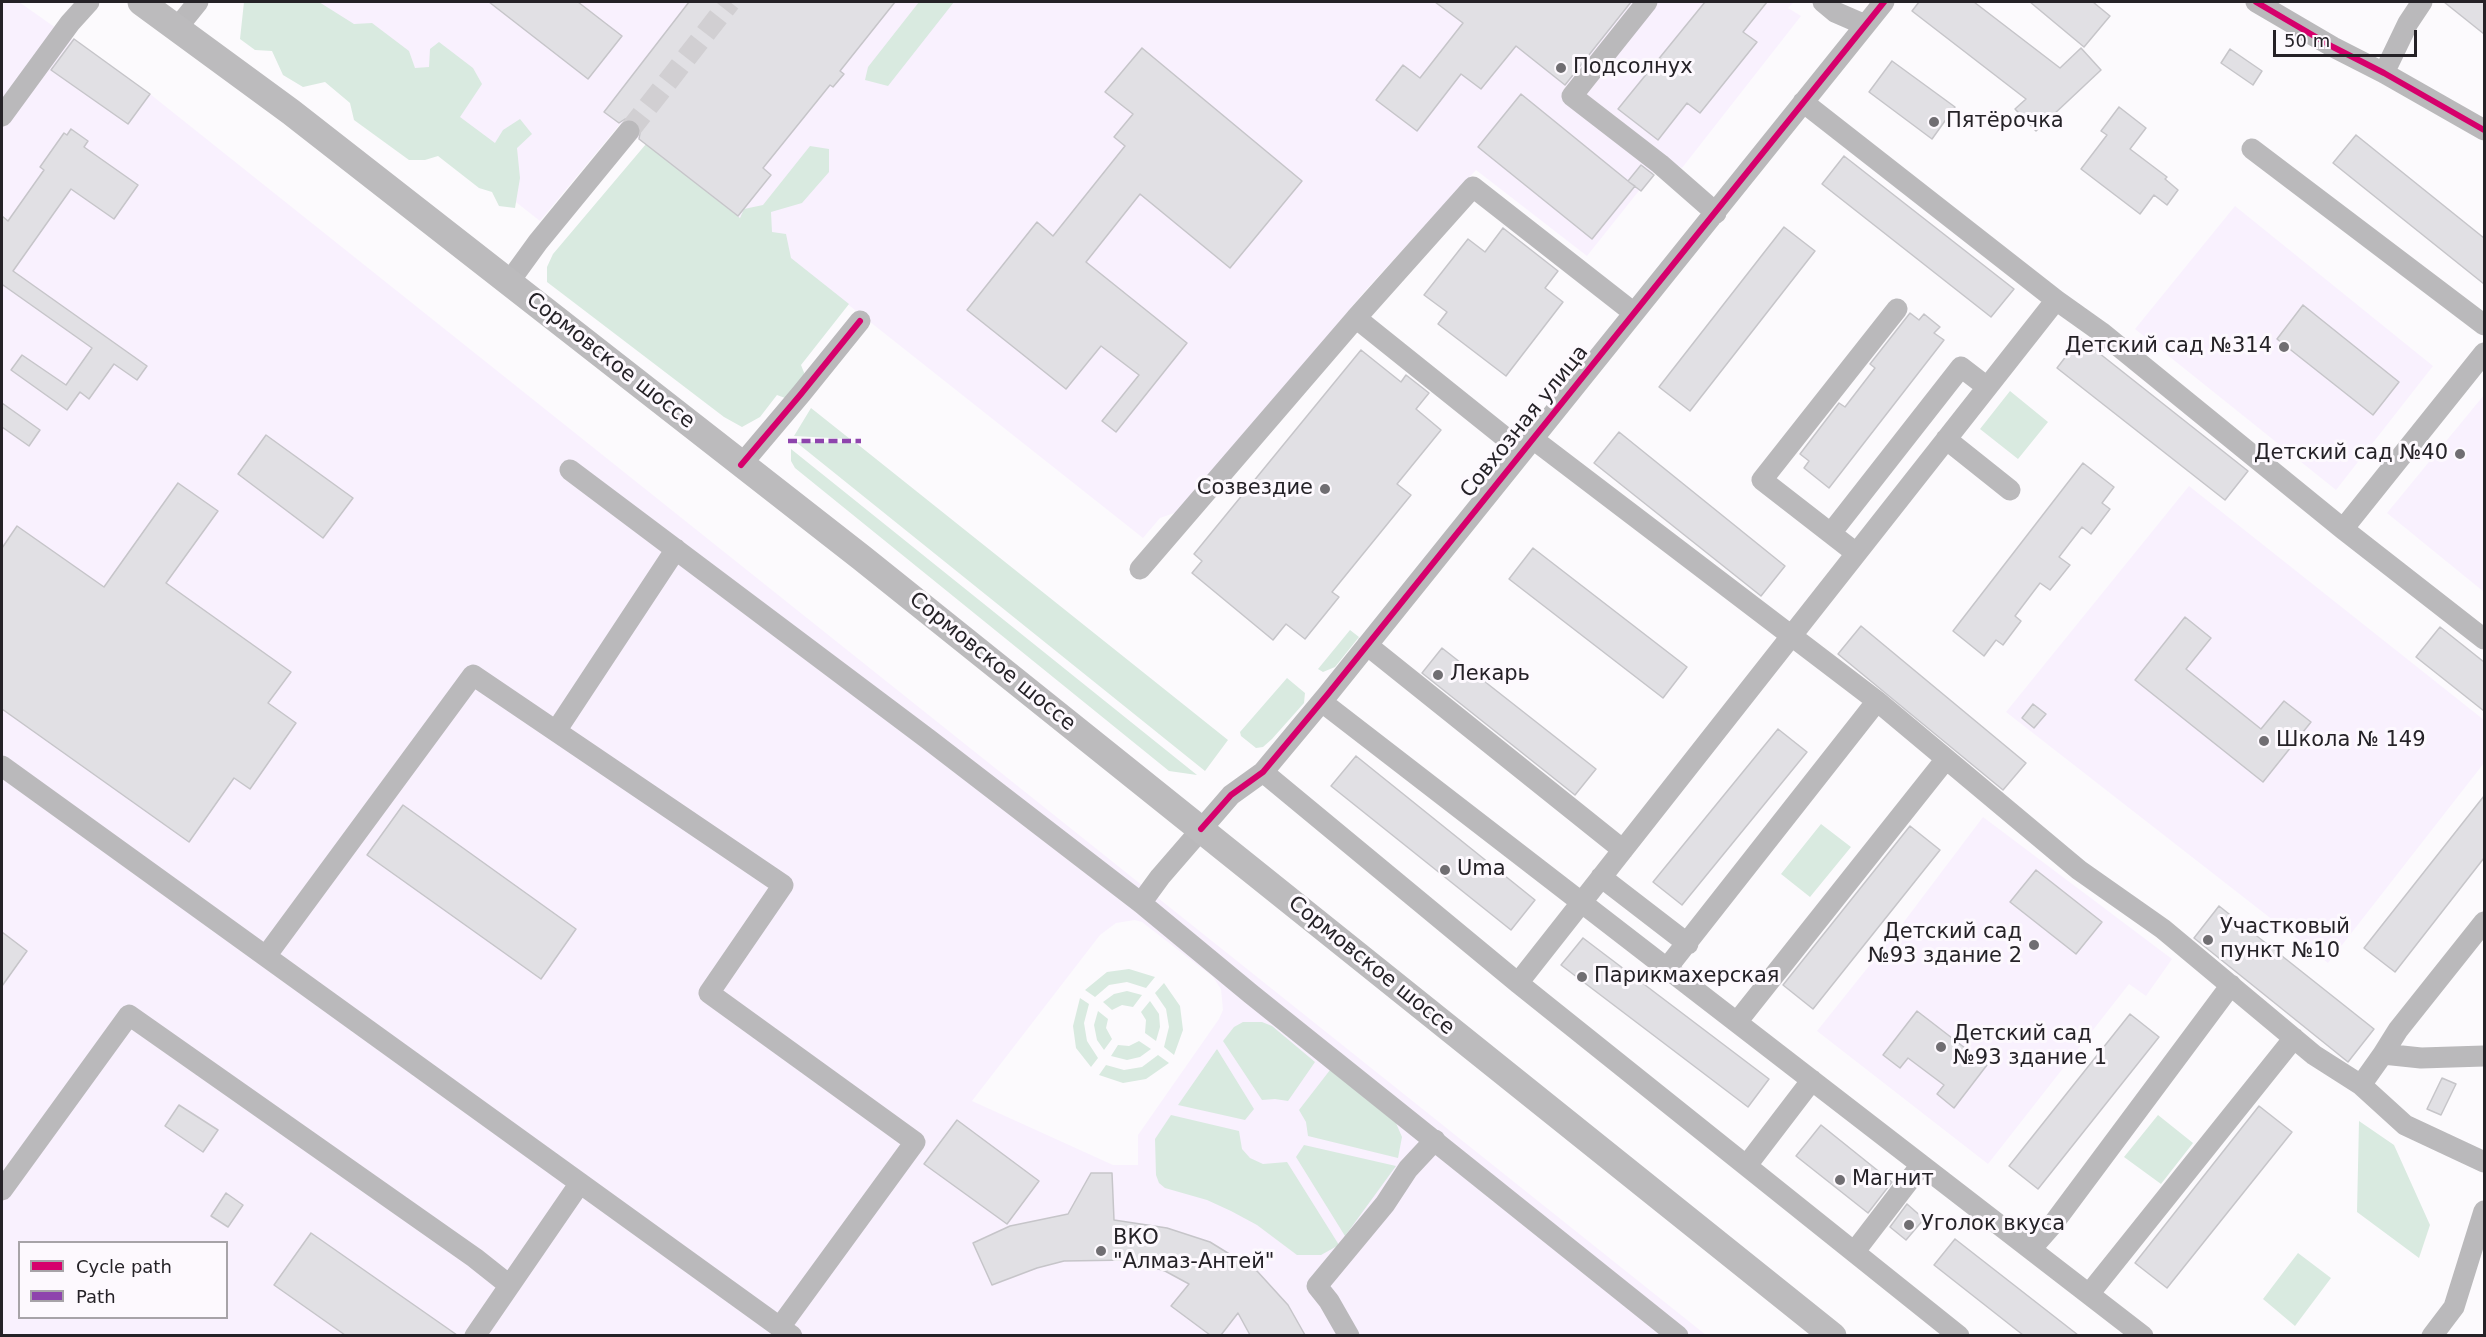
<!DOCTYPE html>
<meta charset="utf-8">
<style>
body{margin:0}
#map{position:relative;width:2486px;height:1337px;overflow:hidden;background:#fcfafd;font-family:"DejaVu Sans",sans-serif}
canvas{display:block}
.frame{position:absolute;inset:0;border:3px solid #252227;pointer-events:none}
.legend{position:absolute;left:18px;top:1241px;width:210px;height:78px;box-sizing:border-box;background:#fdf9fe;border:2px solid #a7a3a8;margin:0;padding:8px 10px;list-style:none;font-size:18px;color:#252227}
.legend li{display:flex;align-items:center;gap:12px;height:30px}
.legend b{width:30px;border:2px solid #a7a3a8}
.scale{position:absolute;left:2273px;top:30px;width:144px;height:27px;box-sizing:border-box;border:3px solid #252227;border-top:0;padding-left:8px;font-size:18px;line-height:21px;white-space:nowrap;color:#252227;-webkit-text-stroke:4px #fdf9fe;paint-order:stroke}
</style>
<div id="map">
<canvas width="2486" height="1337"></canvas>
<div class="frame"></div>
<ul class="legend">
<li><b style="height:8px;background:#d6006c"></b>Cycle path</li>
<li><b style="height:8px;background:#8e44ad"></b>Path</li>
</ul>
<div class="scale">50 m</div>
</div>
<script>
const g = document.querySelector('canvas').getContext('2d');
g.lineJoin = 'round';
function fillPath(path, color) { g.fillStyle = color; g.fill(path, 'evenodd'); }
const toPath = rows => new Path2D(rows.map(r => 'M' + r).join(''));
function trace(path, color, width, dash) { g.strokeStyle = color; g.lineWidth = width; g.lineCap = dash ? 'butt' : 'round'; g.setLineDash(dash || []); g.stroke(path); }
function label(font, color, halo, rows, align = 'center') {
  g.font = font + ' "DejaVu Sans",sans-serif'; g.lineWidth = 6; g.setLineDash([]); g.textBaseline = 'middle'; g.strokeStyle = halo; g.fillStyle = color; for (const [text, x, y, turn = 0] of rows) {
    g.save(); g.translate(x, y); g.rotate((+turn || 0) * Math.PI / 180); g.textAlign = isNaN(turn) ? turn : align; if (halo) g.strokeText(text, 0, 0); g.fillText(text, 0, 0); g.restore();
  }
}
fillPath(toPath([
 [2,2,19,2,150,94,1706,1335,2,1336],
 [1135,920,1142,922,1213,977,1221,989,1223,1010,1219,1019,1138,1135,1138,1165,1113,1165,972,1101,1100,935,1116,923],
 [20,1242,226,1242,226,1318,20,1318],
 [261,2,1794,2,1788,8,1801,16,1682,168,1665,158,1587,256,1476,170,1364,292,1183,510,1160,518,1143,538,620,124,540,221],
 [2235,206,2433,366,2336,490,2135,329],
 [2484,395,2484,592,2387,513],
 [2189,486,2484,720,2484,763,2328,963,2006,712],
 [1983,817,2172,959,2146,996,2129,984,1988,1164,1817,1031,1897,931]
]), '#f9f1fe');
fillPath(toPath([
 [244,2,319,2,354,24,372,23,409,51,415,68,429,67,430,49,439,42,473,68,482,84,460,117,495,143,503,130,520,119,532,134,517,148,520,178,515,208,499,206,492,192,479,188,438,156,425,160,409,160,354,120,350,103,325,82,303,87,283,75,272,51,255,50,240,39],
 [919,2,954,2,888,86,865,80,868,67],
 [646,144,740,218,744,209,763,205,810,146,829,149,829,172,802,203,771,212,772,232,786,234,791,258,849,304,801,365,805,375,785,398,777,395,760,417,742,427,724,417,547,282,547,267,553,254],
 [2010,391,2048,422,2018,459,1980,429],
 [811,408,850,439,794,436],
 [796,442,856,443,1228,740,1205,771],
 [791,449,1197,775,1169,771,795,468,791,461],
 [1350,630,1359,637,1335,667,1323,672,1318,669],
 [1287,678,1305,693,1304,703,1272,739,1263,747,1256,748,1241,736,1240,732],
 [1821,824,1851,847,1810,897,1781,874],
 [1129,969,1155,977,1146,988,1127,982,1109,985,1095,997,1085,990,1107,972],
 [1164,983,1180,1006,1183,1030,1174,1055,1164,1047,1169,1027,1166,1009,1155,993],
 [1127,991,1142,995,1133,1007,1122,1005,1112,1010,1103,1002,1114,994],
 [1080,998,1089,1004,1084,1023,1087,1041,1098,1058,1091,1067,1076,1048,1073,1026],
 [1150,1001,1159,1014,1160,1027,1156,1041,1145,1033,1146,1020,1141,1012],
 [1098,1011,1108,1019,1106,1028,1112,1039,1104,1050,1097,1040,1094,1025],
 [1243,1022,1262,1022,1272,1026,1315,1062,1288,1101,1275,1099,1262,1100,1223,1041,1234,1027],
 [1139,1041,1151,1049,1140,1057,1127,1060,1111,1056,1118,1045,1129,1046],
 [1217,1049,1254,1109,1245,1120,1178,1105],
 [1158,1055,1169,1063,1146,1079,1123,1083,1099,1075,1106,1065,1124,1070,1142,1067],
 [1330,1070,1396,1123,1402,1137,1398,1158,1308,1136,1306,1122,1299,1110],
 [1171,1115,1239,1131,1242,1149,1250,1158,1263,1164,1287,1162,1339,1245,1321,1255,1297,1255,1257,1225,1231,1211,1207,1200,1165,1188,1159,1183,1156,1175,1155,1139],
 [2158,1115,2193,1143,2161,1184,2124,1157],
 [2359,1121,2394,1145,2430,1225,2419,1258,2357,1212],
 [1304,1145,1396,1166,1345,1236,1296,1157],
 [2298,1253,2331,1278,2295,1326,2263,1299]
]), '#d9eae0');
const building = toPath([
 [489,2,578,2,622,36,588,79,489,2],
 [689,2,895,2,840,71,844,74,833,87,830,85,763,168,771,175,738,216,639,139,641,127,637,121,625,119,619,123,604,112,689,2],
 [1435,2,1631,2,1565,85,1516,46,1481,89,1461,74,1417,131,1376,100,1403,65,1420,78,1463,23,1435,2],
 [1705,2,1767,2,1743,32,1757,42,1700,113,1687,103,1658,140,1618,109,1705,2],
 [1919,2,1974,2,2060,68,2081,48,2101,70,2036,131,2015,109,2026,99,1912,11,1919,2],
 [2030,2,2093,2,2110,16,2084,47,2030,2],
 [2444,2,2484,2,2484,34,2444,2],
 [74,39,150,94,128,124,51,70,74,39],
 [1142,48,1302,181,1230,268,1140,194,1086,262,1187,343,1116,432,1102,421,1139,375,1101,346,1066,389,967,310,1037,222,1053,236,1125,146,1114,137,1133,114,1105,92,1142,48],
 [2230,49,2262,71,2253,85,2221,63,2230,49],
 [1892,61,1955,107,1932,139,1869,92,1892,61],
 [1521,94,1628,181,1641,165,1654,175,1641,191,1629,182,1635,186,1592,239,1478,147,1521,94],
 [2119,107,2146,128,2130,149,2167,177,2165,179,2178,190,2167,205,2154,195,2140,214,2081,169,2107,135,2101,131,2119,107],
 [71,129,88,141,84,147,138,185,114,219,71,189,13,271,147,366,137,380,114,364,89,399,80,392,67,410,11,370,22,355,66,385,92,348,3,285,2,287,2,216,8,221,44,170,40,167,64,133,67,135,71,129],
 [2356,135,2484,238,2484,284,2333,163,2356,135],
 [1844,156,2014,289,1991,317,1822,184,1844,156],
 [1784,227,1815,251,1690,411,1659,387,1784,227],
 [1503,228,1558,271,1545,288,1563,302,1506,376,1438,324,1447,312,1424,295,1468,239,1485,252,1503,228],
 [2303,305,2399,382,2373,415,2277,339,2303,305],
 [1910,313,1919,320,1924,314,1940,327,1934,333,1944,340,1829,488,1804,468,1809,461,1800,454,1839,403,1845,407,1875,368,1870,364,1910,313],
 [2080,338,2248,471,2225,500,2057,368,2080,338],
 [1361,350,1401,382,1406,375,1429,393,1416,409,1441,430,1397,484,1411,495,1332,592,1339,597,1305,639,1286,624,1273,640,1192,573,1202,561,1194,554,1361,350],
 [2,403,40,430,29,446,2,427,2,403],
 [1619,432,1785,566,1761,596,1594,463,1619,432],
 [266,435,353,498,323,538,238,474,266,435],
 [2083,463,2114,487,2102,503,2110,509,2091,534,2082,527,2059,557,2070,565,2050,590,2040,583,2015,616,2021,621,2003,645,1996,640,1984,656,1953,631,2083,463],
 [178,483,218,511,166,583,291,672,268,703,296,723,250,789,234,778,189,842,2,709,2,548,17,526,104,587,178,483],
 [1533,548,1687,667,1663,698,1509,579,1533,548],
 [2185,617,2211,638,2186,669,2261,729,2284,701,2311,722,2263,782,2135,680,2185,617],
 [1861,626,2026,763,2003,790,1838,654,1861,626],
 [2440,627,2484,662,2484,711,2416,657,2440,627],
 [1442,648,1596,769,1575,795,1422,673,1442,648],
 [2033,704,2046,714,2034,728,2022,718,2033,704],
 [1778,729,1807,752,1682,905,1653,882,1778,729],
 [1356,756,1535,900,1511,930,1331,786,1356,756],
 [2484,796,2484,858,2395,972,2364,948,2484,796],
 [403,805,576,929,541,979,367,855,403,805],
 [1910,826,1940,850,1813,1009,1783,985,1910,826],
 [2036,870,2102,922,2076,954,2010,902,2036,870],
 [2219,906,2374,1029,2348,1062,2194,938,2219,906],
 [2,932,27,951,2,986,2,932],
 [1583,938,1769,1079,1748,1107,1561,965,1583,938],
 [1917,1011,1987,1065,1954,1108,1937,1094,1944,1085,1908,1058,1900,1068,1883,1055,1917,1011],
 [2130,1014,2159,1037,2038,1189,2009,1166,2130,1014],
 [2442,1078,2456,1084,2441,1115,2427,1109,2442,1078],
 [179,1105,218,1130,203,1152,165,1126,179,1105],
 [2259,1106,2292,1132,2167,1288,2135,1263,2259,1106],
 [957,1120,1039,1181,1007,1224,924,1164,957,1120],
 [1821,1125,1892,1182,1868,1213,1796,1156,1821,1125],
 [1091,1173,1112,1173,1114,1220,1167,1228,1210,1242,1257,1271,1288,1305,1305,1335,1250,1335,1238,1313,1221,1335,1210,1335,1171,1306,1189,1284,1165,1271,1129,1260,1064,1261,1037,1268,992,1285,973,1243,1010,1226,1068,1214,1091,1173],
 [226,1193,243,1205,228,1227,211,1216,226,1193],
 [1907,1204,1924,1219,1906,1240,1890,1227,1907,1204],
 [311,1233,457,1335,345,1335,274,1285,311,1233],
 [1955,1239,2078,1335,2023,1335,1934,1265,1955,1239]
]);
fillPath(building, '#e1e0e4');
trace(building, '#c6c5c9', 1.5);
trace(toPath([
 [629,131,730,2]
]), '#d1cfd2', 21, [21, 10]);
trace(toPath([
 [1647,2,1572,96,1660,164,1716,213],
 [1823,2,1835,12,1865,25],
 [2256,2,2333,47,2384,73,2484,130],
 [177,28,198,2],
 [2384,73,2408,23,2422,2],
 [2,116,70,23,89,2],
 [2252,149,2484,325],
 [509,282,538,242,629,131],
 [2056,300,2101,332,2343,529,2484,639],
 [1533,439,1877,701,2079,870,2163,929,2314,1055,2361,1085,2383,1054],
 [1946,439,2010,490],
 [1522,451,1356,318,1473,187,1634,313],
 [741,465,801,394,860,321],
 [570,470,928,739,1141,903,1251,994,1678,1336],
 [2343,529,2484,353],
 [1831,533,1961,367,1987,387],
 [1856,553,1762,480,1897,309],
 [1140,569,1356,318],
 [1367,645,1623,850],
 [1322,702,2143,1336],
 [556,731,676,549],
 [2,766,792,1336],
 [1263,772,1518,983,1959,1336],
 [1601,877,1688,944],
 [1141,903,1160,877,1231,795,1263,772,1328,694,1884,2],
 [2484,922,2398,1030,2383,1054,2421,1058,2484,1056],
 [266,956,473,675,783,885,709,993,915,1142,780,1327],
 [1667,968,1877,701],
 [1518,983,2056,300,1803,102],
 [1737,1022,1946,759],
 [2361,1085,2405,1125,2484,1162],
 [1747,1165,1812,1080],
 [2,1190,129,1015,475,1258,509,1285],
 [2031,1249,2053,1224,2231,985],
 [1855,1251,1921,1165],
 [2089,1294,2294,1038],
 [475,1336,580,1183],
 [1349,1336,1329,1301,1317,1286,1385,1204,1408,1169,1435,1140],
 [2432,1336,2454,1307,2484,1211]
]), '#bab9bb', 21);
trace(toPath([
 [141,2,291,112,862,558,1833,1336]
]), '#bcbbbd', 27);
trace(toPath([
 [788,441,861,441]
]), '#8e44ad', 4.5, [9, 4.5]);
trace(toPath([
 [2256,2,2333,47,2384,73,2484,130],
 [741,465,801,394,860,321],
 [1201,829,1231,795,1263,772,1328,694,1884,2]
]), '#d6006c', 6);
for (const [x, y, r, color] of [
 [1561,68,6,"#706e72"],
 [1934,122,6,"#706e72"],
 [2284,347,6,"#706e72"],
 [2460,454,6,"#706e72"],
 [1325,489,6,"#706e72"],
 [1438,675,6,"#706e72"],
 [2264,741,6,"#706e72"],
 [1445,870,6,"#706e72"],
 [2208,940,6,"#706e72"],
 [2034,945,6,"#706e72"],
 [1582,977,6,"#706e72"],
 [1941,1047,6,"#706e72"],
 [1840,1180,6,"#706e72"],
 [1909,1225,6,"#706e72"],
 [1101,1251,6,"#706e72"]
]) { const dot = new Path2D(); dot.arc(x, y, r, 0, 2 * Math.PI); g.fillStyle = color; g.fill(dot); trace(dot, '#fdf9fe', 2); }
label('21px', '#252227', '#fdf9fe', [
 ["Подсолнух",1573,68],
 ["Пятёрочка",1946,122],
 ["Детский сад №314",2272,347,"right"],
 ["Детский сад №40",2448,454,"right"],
 ["Созвездие",1313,489,"right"],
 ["Лекарь",1450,675],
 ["Школа № 149",2276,741],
 ["Uma",1457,870],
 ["Участковый",2220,928],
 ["пункт №10",2220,952],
 ["Детский сад",2022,933,"right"],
 ["№93 здание 2",2022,957,"right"],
 ["Парикмахерская",1594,977],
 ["Детский сад",1953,1035],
 ["№93 здание 1",1953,1059],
 ["Магнит",1852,1180],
 ["Уголок вкуса",1921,1225],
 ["ВКО",1113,1239],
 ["\"Алмаз-Антей\"",1113,1263]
], 'left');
label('21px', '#252227', '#fdf9fe', [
 ["Сормовское шоссе",610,361,38],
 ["Совхозная улица",1525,422,-51],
 ["Сормовское шоссе",992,662,39],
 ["Сормовское шоссе",1371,966,39]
]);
</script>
